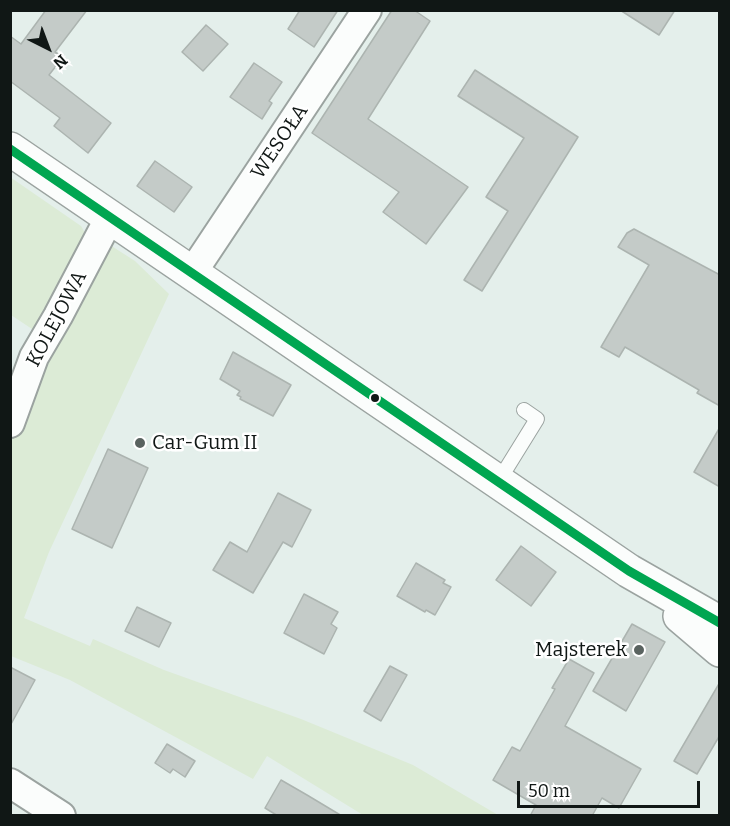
<!DOCTYPE html>
<meta charset="utf-8">
<style>
body{margin:0}
#map{position:relative;width:730px;height:826px;overflow:hidden;background:#e4efeb;font-family:Bitter,serif}
canvas{display:block}
.frame{position:absolute;inset:0;border:12px solid #101715;pointer-events:none}
.north{position:absolute;left:18px;top:18px;width:60px;height:60px;-webkit-text-stroke:4px #fff;paint-order:stroke;rotate:138deg;font-size:16px;font-weight:700;line-height:24px;text-align:center;color:#101715}
.north::after{content:'';display:block;margin:auto;width:21px;height:27px;background:#101715;clip-path:polygon(50% 0,100% 100%,50% 72%,0 100%)}
.scale{position:absolute;left:517px;top:781px;width:183px;height:27px;box-sizing:border-box;border:3px solid #101715;border-top:0;padding-left:8px;font-size:18px;line-height:21px;white-space:nowrap;color:#101715;-webkit-text-stroke:4px #fff;paint-order:stroke}
</style>
<div id="map">
<canvas width="730" height="826"></canvas>
<div class="frame"></div>
<div class="north">N</div>
<div class="scale">50 m</div>
</div>
<script>
const g = document.querySelector('canvas').getContext('2d');
g.lineJoin = 'round';
function fillPath(path, color) { g.fillStyle = color; g.fill(path, 'evenodd'); }
const toPath = rows => new Path2D(rows.map(r => 'M' + r).join(''));
function trace(path, color, width, dash) { g.strokeStyle = color; g.lineWidth = width; g.lineCap = dash ? 'butt' : 'round'; g.setLineDash(dash || []); g.stroke(path); }
function label(font, color, halo, rows, align = 'center') {
  g.font = font + ' Bitter,serif'; g.lineWidth = 5; g.setLineDash([]); g.textBaseline = 'middle'; g.strokeStyle = halo; g.fillStyle = color; for (const [text, x, y, turn = 0] of rows) {
    g.save(); g.translate(x, y); g.rotate((+turn || 0) * Math.PI / 180); g.textAlign = isNaN(turn) ? turn : align; if (halo) g.strokeText(text, 0, 0); g.fillText(text, 0, 0); g.restore();
  }
}
fillPath(toPath([
 [10,177,81,226,85,233,84,245,38,333,11,315],
 [99,238,135,261,169,294,49,552,24,618,90,646,93,639,164,670,301,719,413,765,498,815,363,815,267,756,253,779,70,680,11,656,11,423]
]), '#dcebd6');
const building = toPath([
 [46,10,87,10,55,52,63,57,49,75,111,123,88,153,54,126,60,118,10,81,10,36,21,44,46,10],
 [300,10,338,10,314,47,288,29,300,10],
 [392,10,414,10,430,21,368,119,468,187,426,244,383,212,399,192,312,133,392,10],
 [620,10,675,10,659,35,620,10],
 [206,25,228,44,203,71,182,52,206,25],
 [254,63,282,82,269,101,272,103,262,119,230,97,254,63],
 [475,70,578,137,482,291,464,280,508,211,486,197,524,138,458,96,475,70],
 [155,161,192,187,174,212,137,186,155,161],
 [634,229,720,275,720,406,697,393,699,390,625,347,619,357,601,347,649,265,618,247,627,233,634,229],
 [233,352,291,385,273,416,240,399,241,397,237,395,240,391,220,379,233,352],
 [720,427,720,487,694,472,720,427],
 [108,449,148,468,112,548,72,529,108,449],
 [278,493,311,510,292,547,283,542,253,593,213,570,230,542,247,552,278,493],
 [521,546,556,572,531,606,496,580,521,546],
 [416,563,445,580,443,583,451,587,435,615,426,610,425,612,397,596,416,563],
 [304,594,338,612,331,624,337,628,324,654,284,633,304,594],
 [137,607,171,623,159,647,125,631,137,607],
 [632,624,665,642,626,711,593,691,632,624],
 [569,659,594,673,565,726,641,769,619,808,602,798,592,816,530,816,536,805,493,780,512,747,520,751,555,689,552,688,569,659],
 [390,666,407,675,381,721,364,711,390,666],
 [10,667,35,680,10,726,10,667],
 [720,682,720,735,697,774,674,761,720,682],
 [167,744,195,761,185,777,173,769,170,773,155,763,167,744],
 [281,780,307,795,342,816,278,816,265,808,281,780]
]);
fillPath(building, '#c4cbc8');
trace(building, '#acb4b0', 1.5);
const lane = toPath([
 [498,482,537,419,524,410]
]);
const street = toPath([
 [192,273,367,10],
 [10,423,34,357,58,316,110,217],
 [10,783,61,816]
]);
const secondary = toPath([
 [10,149,629,571,720,623],
 [680,616,720,650]
]);
trace(lane, '#9ba3a0', 16);
trace(street, '#9ba3a0', 32);
trace(secondary, '#9ba3a0', 36);
trace(lane, '#fbfdfc', 14);
trace(street, '#fbfdfc', 28);
trace(secondary, '#fbfdfc', 33);
trace(toPath([
 [10,149,629,571,720,623]
]), '#00a651', 9);
for (const [x, y, r, color] of [
 [375,398,5,"#101715"],
 [140,443,6,"#5a6360"],
 [639,650,6,"#5a6360"]
]) { const dot = new Path2D(); dot.arc(x, y, r, 0, 2 * Math.PI); g.fillStyle = color; g.fill(dot); trace(dot, '#fff', 2); }
label('20px', '#101715', '#fff', [
 ["WESOŁA",280,142,-56],
 ["KOLEJOWA",57,319,-62]
]);
label('20px', '#101715', '#fff', [
 ["Car-Gum II",152,443],
 ["Majsterek",627,650,"right"]
], 'left');
</script>
